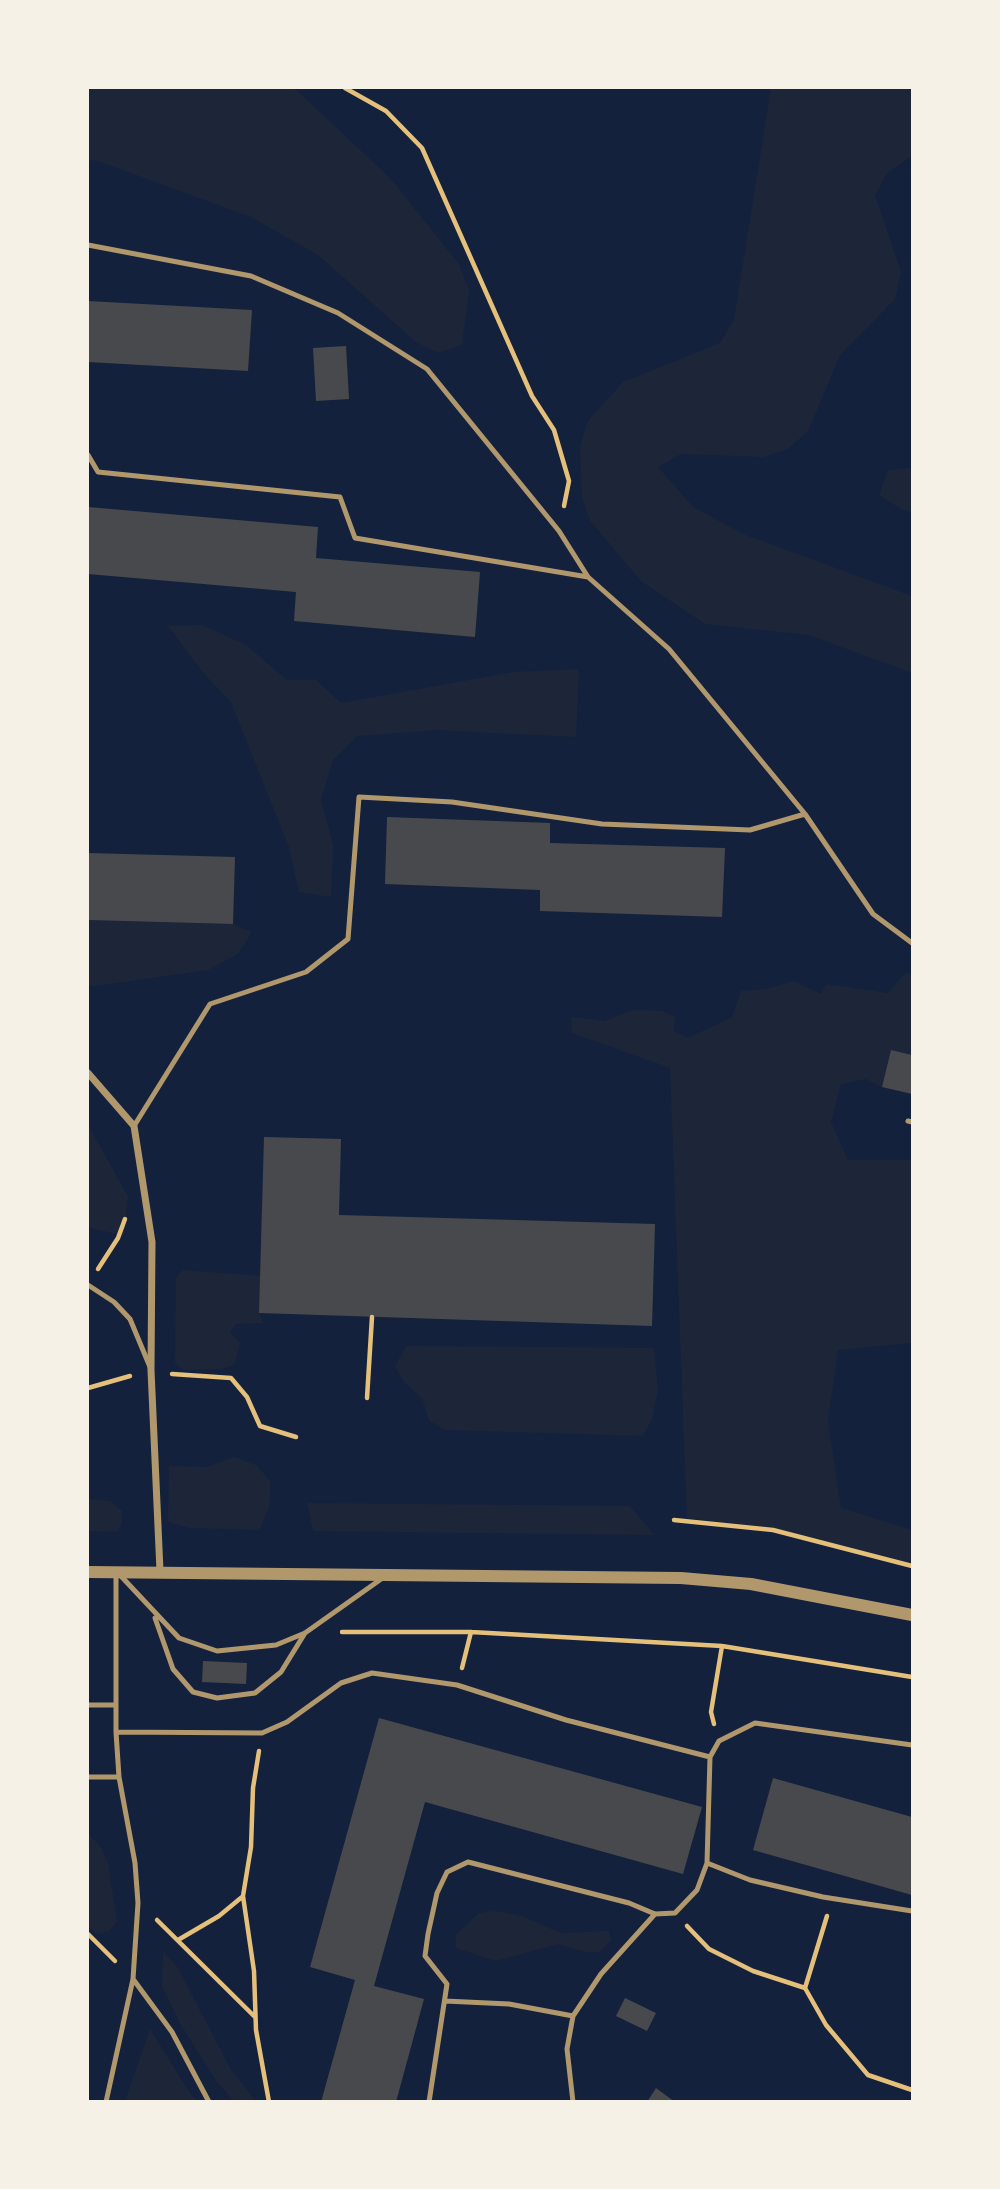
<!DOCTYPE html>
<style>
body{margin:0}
#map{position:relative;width:1000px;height:2189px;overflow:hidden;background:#14213d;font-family:"IBM Plex Sans",sans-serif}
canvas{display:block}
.frame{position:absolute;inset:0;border:89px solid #f6f1e7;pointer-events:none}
</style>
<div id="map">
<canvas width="1000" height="2189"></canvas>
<div class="frame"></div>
</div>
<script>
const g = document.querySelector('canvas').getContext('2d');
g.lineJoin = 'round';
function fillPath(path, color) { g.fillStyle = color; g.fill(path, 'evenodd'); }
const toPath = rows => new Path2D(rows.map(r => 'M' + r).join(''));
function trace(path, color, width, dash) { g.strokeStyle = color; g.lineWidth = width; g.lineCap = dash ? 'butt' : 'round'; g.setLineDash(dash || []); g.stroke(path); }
fillPath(toPath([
 [88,88,294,88,390,178,459,264,469,291,462,345,439,353,416,342,318,255,251,217,98,161,88,160],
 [771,88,912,88,912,156,887,173,875,195,901,272,895,299,840,355,808,431,788,449,763,457,681,454,658,467,693,507,743,534,912,596,912,673,809,635,705,624,641,581,591,522,582,499,580,446,588,421,623,382,720,343,734,320],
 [912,468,912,512,901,509,879,495,888,470],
 [202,625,246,645,287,680,316,680,341,703,514,672,579,669,576,737,436,730,358,736,333,760,321,800,333,845,331,897,299,892,289,847,231,702,204,674,168,626],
 [88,920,233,924,252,932,238,954,208,970,95,986,88,986],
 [905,973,912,974,912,1055,891,1050,882,1087,866,1079,841,1084,831,1122,848,1160,912,1160,912,1343,838,1350,828,1421,841,1508,912,1530,912,1566,773,1530,687,1518,670,1068,572,1033,571,1017,604,1021,633,1010,662,1011,675,1017,674,1031,688,1038,732,1017,741,991,765,989,794,981,821,994,826,984,888,993],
 [88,1125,128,1196,124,1236,88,1227],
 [183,1270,261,1276,259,1313,263,1323,236,1324,230,1333,240,1343,235,1364,222,1369,183,1370,175,1363,176,1278],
 [406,1346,654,1348,658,1390,652,1419,643,1436,446,1430,429,1421,422,1398,404,1382,395,1366],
 [234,1457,256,1465,271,1482,269,1508,259,1530,190,1528,168,1522,169,1466,207,1467],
 [88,1499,110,1501,122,1511,122,1522,117,1532,88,1531],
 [307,1503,630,1506,654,1535,313,1531],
 [88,1833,100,1846,108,1863,117,1922,109,1931,98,1934,88,1927],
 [495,1911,522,1916,561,1933,609,1931,611,1940,600,1952,585,1952,558,1944,496,1961,456,1948,456,1935,479,1913],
 [163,1951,178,1968,231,2070,256,2101,234,2101,217,2082,181,2025,162,1986],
 [150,2029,191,2095,197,2101,125,2101]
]), '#1d2539');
fillPath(toPath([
 [88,301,252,310,248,371,88,362],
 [346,346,349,399,316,401,313,348],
 [88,507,318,527,316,558,480,572,475,637,294,621,296,592,88,574],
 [387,817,550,823,550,843,725,848,722,917,540,911,540,890,385,884],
 [88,853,235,857,233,924,88,920],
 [891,1050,912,1055,912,1094,882,1087],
 [264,1137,341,1139,339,1215,655,1224,652,1326,259,1313],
 [203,1661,247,1663,246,1684,202,1682],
 [379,1718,702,1807,683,1874,425,1802,374,1986,424,1999,396,2102,321,2102,355,1980,310,1967],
 [773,1778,912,1817,912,1895,753,1850],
 [625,1998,656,2013,647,2031,616,2016],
 [656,2088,675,2102,647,2102]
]), '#48494c');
trace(toPath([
 [345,88,386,111,422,148,532,396,554,430,569,481,564,506],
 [98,1269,118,1238,125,1219],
 [172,1374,231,1378,247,1397,260,1426,296,1437],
 [88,1388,130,1376],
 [367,1398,372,1317],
 [674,1520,773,1530,912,1566],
 [342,1632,471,1632,722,1646,912,1677],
 [462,1668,471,1632],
 [714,1724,711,1712,722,1646],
 [259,1751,253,1788,251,1847,243,1896,254,1971,256,2030,269,2102],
 [827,1916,805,1988,826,2025,868,2075,912,2090],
 [157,1920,255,2017],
 [687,1926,709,1949,753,1971,805,1988],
 [88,1934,115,1961],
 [178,1940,219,1916,242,1897]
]), '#e5c07b', 4.5);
trace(toPath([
 [88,245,251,276,338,313,427,369,559,531,588,577,669,649,805,814,873,914,912,943],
 [88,455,98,472,340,497,355,538,588,577],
 [908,1121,912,1122],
 [134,1126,210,1004,306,972,348,939,359,797,452,802,602,824,750,830,805,814],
 [88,1285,114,1302,130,1319,150,1367],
 [116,1572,116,1732,262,1733,287,1722,341,1683,372,1673,457,1685,566,1720,710,1757],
 [119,1574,179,1638,217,1651,276,1645,305,1633,384,1577],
 [155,1618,173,1669,193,1692,217,1698,255,1693,281,1672,305,1633],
 [88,1705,115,1705],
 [116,1732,119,1777],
 [88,1777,119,1777,135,1863,138,1903,133,1979,172,2032,209,2102],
 [707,1863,710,1757,719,1741,755,1723,912,1745],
 [445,2001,509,2004,573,2016],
 [106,2102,133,1979],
 [429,2102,447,1984,425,1956,428,1934,437,1893,447,1872,468,1862,629,1903,655,1914,675,1913,697,1890,707,1863,750,1880,823,1897,912,1911],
 [573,2102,567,2049,573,2016,601,1974,655,1914]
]), '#b1986c', 5);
trace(toPath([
 [88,1073,134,1126,152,1242,151,1370,160,1571]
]), '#b1986c', 7);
trace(toPath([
 [88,1572,681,1578,751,1584,912,1615]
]), '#b1986c', 12);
</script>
